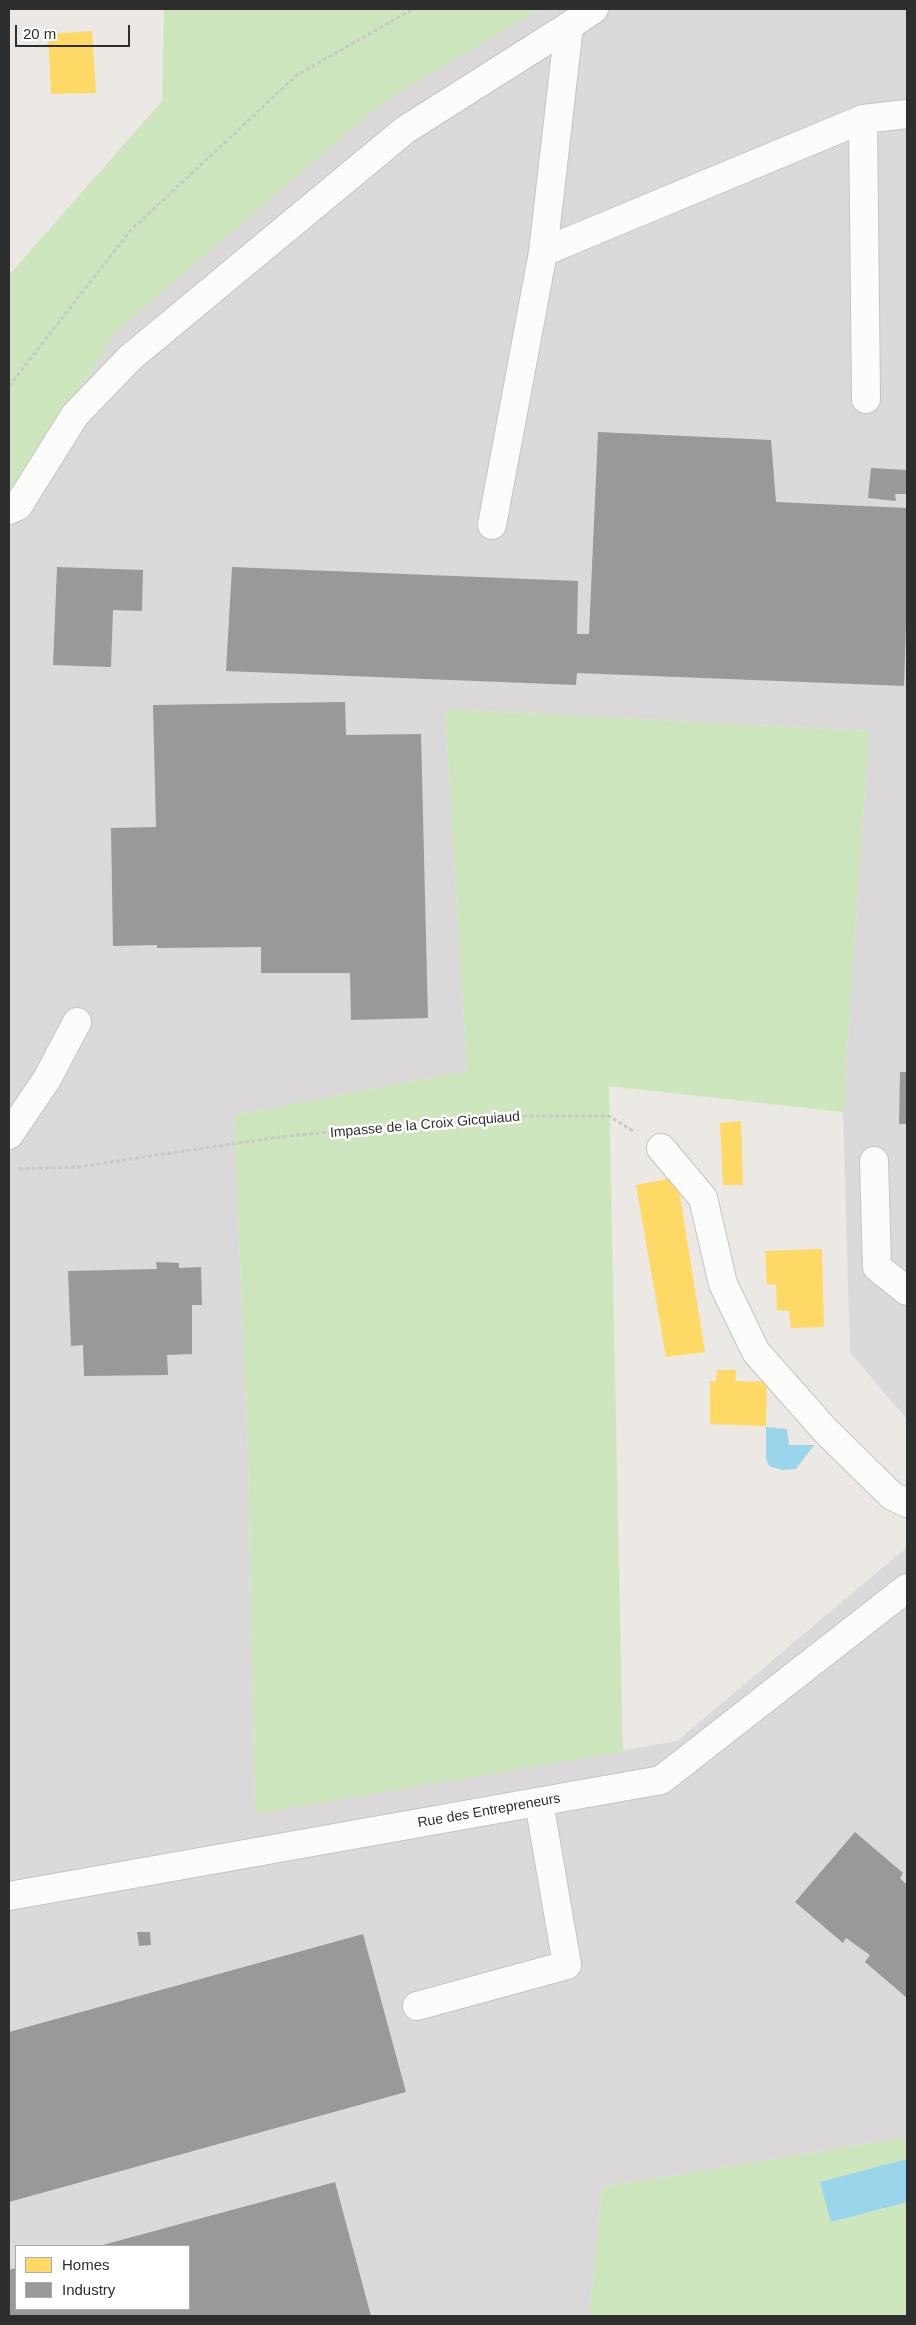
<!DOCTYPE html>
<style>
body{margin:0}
#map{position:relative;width:916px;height:2325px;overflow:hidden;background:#ece8e4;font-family:Arial,sans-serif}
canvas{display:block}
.frame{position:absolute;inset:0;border:10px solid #2e2e2e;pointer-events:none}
.legend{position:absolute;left:15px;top:2245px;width:175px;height:65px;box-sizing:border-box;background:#fff;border:1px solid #ababab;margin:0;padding:6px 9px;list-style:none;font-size:15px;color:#2e2e2e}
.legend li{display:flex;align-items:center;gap:10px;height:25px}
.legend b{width:25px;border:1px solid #ababab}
.scale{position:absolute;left:15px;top:25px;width:115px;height:22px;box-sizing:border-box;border:2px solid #2e2e2e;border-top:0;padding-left:6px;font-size:15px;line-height:18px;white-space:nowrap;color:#2e2e2e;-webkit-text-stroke:4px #fff;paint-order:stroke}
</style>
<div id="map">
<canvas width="916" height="2325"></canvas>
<div class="frame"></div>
<ul class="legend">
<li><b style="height:14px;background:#ffd966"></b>Homes</li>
<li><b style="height:14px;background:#999"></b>Industry</li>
</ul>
<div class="scale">20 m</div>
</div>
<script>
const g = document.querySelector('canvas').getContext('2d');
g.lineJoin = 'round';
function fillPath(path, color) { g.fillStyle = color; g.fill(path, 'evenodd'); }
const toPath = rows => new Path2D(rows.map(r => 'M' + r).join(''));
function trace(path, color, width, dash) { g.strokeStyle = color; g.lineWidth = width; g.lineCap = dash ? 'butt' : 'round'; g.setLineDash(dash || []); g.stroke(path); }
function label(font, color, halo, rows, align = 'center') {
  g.font = font + ' Arial,sans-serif'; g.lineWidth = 5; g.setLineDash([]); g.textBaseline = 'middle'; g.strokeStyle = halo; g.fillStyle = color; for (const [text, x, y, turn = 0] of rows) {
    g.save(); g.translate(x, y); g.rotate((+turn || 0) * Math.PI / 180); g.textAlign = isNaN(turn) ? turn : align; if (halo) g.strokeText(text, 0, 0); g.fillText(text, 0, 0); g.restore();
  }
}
fillPath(toPath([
 [540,9,907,9,907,1419,850,1353,843,1112,869,731,445,709,467,1071,234,1115,248,1455,255,1814,677,1741,907,1547,907,2137,602,2187,589,2316,9,2316,9,489,14,489,117,331,382,103],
 [16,2246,189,2246,189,2309,16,2309]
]), '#dcd9db');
fillPath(toPath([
 [164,9,540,9,382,103,117,331,14,489,9,489,9,275,162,101],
 [445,709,869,731,843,1112,609,1086,623,1752,255,1814,248,1455,234,1115,467,1071],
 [907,2137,907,2316,589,2316,602,2187]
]), '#cee6be');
fillPath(toPath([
 [766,1427,787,1429,789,1445,814,1445,796,1469,782,1470,769,1466,766,1458],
 [907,2159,907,2202,831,2222,820,2182]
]), '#99d6ec');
fillPath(toPath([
 [92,31,96,93,51,94,48,34],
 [741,1121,743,1185,723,1185,720,1123],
 [677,1177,705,1352,666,1357,636,1185],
 [822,1249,824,1327,791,1328,789,1311,777,1310,776,1284,767,1285,765,1251],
 [717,1370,736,1370,735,1381,767,1382,766,1426,710,1424,710,1381,716,1381]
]), '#ffd966');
fillPath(toPath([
 [598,432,771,440,776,502,907,508,907,594,904,686,577,673,576,685,226,671,232,567,578,581,577,634,589,634],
 [871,468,907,470,907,494,895,494,896,501,868,498],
 [57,567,143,570,142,611,113,610,111,667,53,665],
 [345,702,346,735,421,734,428,1018,351,1020,350,973,261,973,261,947,157,948,157,945,113,946,111,828,156,827,153,705],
 [900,1072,907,1072,907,1124,899,1124],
 [156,1262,179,1263,179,1268,201,1267,202,1305,192,1305,192,1354,167,1355,168,1375,84,1376,83,1345,71,1346,68,1271,157,1269],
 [855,1832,903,1873,900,1878,907,1885,907,1998,865,1962,870,1955,846,1938,843,1943,795,1902],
 [137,1932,150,1932,151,1945,139,1946],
 [363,1934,406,2092,9,2202,9,2032],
 [335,2182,371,2316,9,2316,9,2270,16,2268,16,2309,189,2309,189,2246,99,2246]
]), '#999');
const minor = toPath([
 [863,119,866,399],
 [543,252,569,26,594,9],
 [9,510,18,506,75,415,131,357,405,130,569,26],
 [492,525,543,252,863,119,907,114],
 [9,1135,47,1079,77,1022],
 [661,1148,703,1198,723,1284,756,1352,824,1429,892,1496,907,1503],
 [874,1161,877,1267,907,1291],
 [9,1896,661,1780,907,1588],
 [417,2006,567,1965,539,1802]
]);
trace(minor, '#c5c4c5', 30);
trace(toPath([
 [9,386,130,231,297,75,413,9],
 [19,1169,77,1167,279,1137,490,1116,609,1116,633,1131]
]), '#c9c9c8', 3, [4, 2.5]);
trace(minor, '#fcfcfb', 28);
label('14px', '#2e2e2e', '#fff', [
 ["Impasse de la Croix Gicquiaud",425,1125,-5],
 ["Rue des Entrepreneurs",489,1811,-10]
]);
</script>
